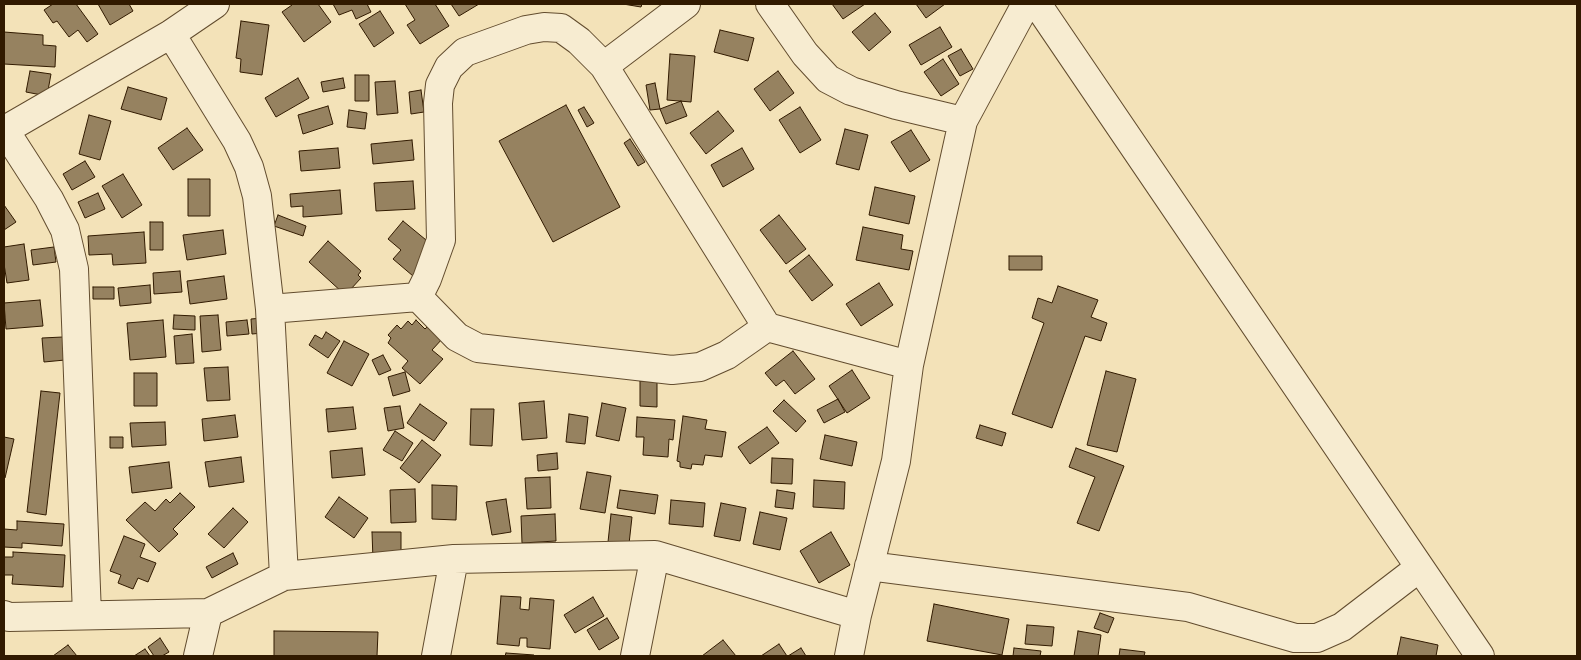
<!DOCTYPE html>
<style>
body{margin:0}
#map{position:relative;width:1581px;height:660px;overflow:hidden;background:#f3e2b8;font-family:"Old Standard TT",serif}
canvas{display:block}
.frame{position:absolute;inset:0;border:5px solid #311a00;pointer-events:none}
</style>
<div id="map">
<canvas width="1581" height="660"></canvas>
<div class="frame"></div>
</div>
<script>
const g = document.querySelector('canvas').getContext('2d');
g.lineJoin = 'round';
function fillPath(path, color) { g.fillStyle = color; g.fill(path, 'evenodd'); }
const toPath = rows => new Path2D(rows.map(r => 'M' + r).join(''));
function trace(path, color, width, dash) { g.strokeStyle = color; g.lineWidth = width; g.lineCap = dash ? 'butt' : 'round'; g.setLineDash(dash || []); g.stroke(path); }
const building = toPath([
 [53,4,76,4,98,34,87,42,78,30,69,37,57,21,53,23,44,10,53,4],
 [98,4,129,4,133,11,110,25,98,4],
 [291,4,318,4,331,22,304,42,282,12,292,5,291,4],
 [333,4,367,4,371,12,356,19,352,10,339,15,333,4],
 [405,4,435,4,449,26,420,44,407,25,415,20,405,4],
 [451,4,479,4,459,16,451,4],
 [623,4,642,4,641,7,623,4],
 [832,4,865,4,843,19,832,4],
 [916,4,945,4,926,18,916,4],
 [380,11,394,33,374,47,359,24,380,11],
 [875,13,891,32,869,51,852,32,875,13],
 [241,21,269,25,262,75,240,72,241,59,236,58,241,21],
 [940,27,952,47,921,65,909,45,940,27],
 [720,30,754,38,748,61,714,52,720,30],
 [4,32,43,35,43,45,56,46,55,67,4,64,4,32],
 [961,49,973,69,960,76,948,56,961,49],
 [670,54,695,56,691,102,667,100,670,54],
 [943,59,959,84,941,96,924,72,943,59],
 [30,71,51,74,47,96,26,92,30,71],
 [778,71,794,93,770,111,754,89,778,71],
 [355,75,369,75,369,101,355,101,355,75],
 [298,78,309,98,276,117,265,98,298,78],
 [343,78,345,88,323,92,321,82,343,78],
 [395,81,398,113,377,115,375,82,395,81],
 [655,83,660,109,650,110,646,85,655,83],
 [128,87,167,98,161,120,121,109,128,87],
 [421,90,424,112,411,114,409,92,421,90],
 [681,101,687,116,666,124,660,109,681,101],
 [566,105,620,207,553,242,499,141,566,105],
 [328,106,333,124,303,134,298,115,328,106],
 [584,107,594,123,587,127,578,110,584,107],
 [800,107,821,140,800,153,779,120,800,107],
 [349,110,367,113,365,129,347,127,349,110],
 [718,111,734,131,706,154,690,133,718,111],
 [89,115,111,121,100,160,79,154,89,115],
 [187,128,203,150,173,170,158,148,187,128],
 [845,129,868,135,859,170,836,164,845,129],
 [911,130,930,160,910,172,891,142,911,130],
 [630,139,645,162,638,166,624,143,630,139],
 [412,140,414,160,373,164,371,144,412,140],
 [338,148,340,168,301,171,299,151,338,148],
 [742,148,754,169,723,187,711,165,742,148],
 [85,161,95,177,72,190,63,174,85,161],
 [123,174,142,205,122,218,102,186,123,174],
 [188,179,210,179,210,216,188,216,188,179],
 [413,181,415,209,376,211,374,183,413,181],
 [875,187,915,196,909,224,869,215,875,187],
 [340,190,342,214,303,217,303,206,291,207,290,194,340,190],
 [98,193,105,209,85,218,78,202,98,193],
 [4,205,16,222,4,230,4,205],
 [278,215,306,226,303,236,274,226,278,215],
 [779,215,806,249,786,264,760,230,779,215],
 [403,221,437,249,413,276,393,259,401,250,388,239,403,221],
 [150,222,163,222,163,250,150,250,150,222],
 [863,227,903,235,901,249,913,251,909,270,856,260,863,227],
 [223,230,226,254,187,260,183,235,223,230],
 [144,232,146,263,113,265,112,254,89,255,88,236,144,232],
 [328,241,361,271,358,275,361,278,350,290,348,288,343,293,309,262,328,241],
 [24,244,29,280,7,283,4,264,4,247,24,244],
 [54,247,56,262,33,265,31,250,54,247],
 [809,255,833,285,812,301,789,271,809,255],
 [1009,256,1042,256,1042,270,1009,270,1009,256],
 [180,271,182,292,154,294,153,273,180,271],
 [224,276,227,299,190,304,187,281,224,276],
 [879,283,893,305,861,326,846,304,879,283],
 [150,285,151,303,120,306,118,288,150,285],
 [1058,286,1098,300,1091,317,1107,323,1101,341,1085,336,1052,428,1012,414,1044,323,1032,318,1038,298,1052,303,1058,286],
 [93,287,114,287,114,299,93,299,93,287],
 [40,300,43,326,6,329,4,303,40,300],
 [174,315,195,316,195,330,173,329,174,315],
 [218,315,221,350,202,352,200,316,218,315],
 [262,318,263,333,252,334,251,319,262,318],
 [163,320,166,357,130,360,127,323,163,320],
 [247,320,249,334,227,336,226,322,247,320],
 [416,320,425,329,429,325,443,338,432,350,443,359,420,384,402,368,408,361,388,343,391,338,388,335,397,325,401,329,408,321,412,325,416,320],
 [326,332,340,341,328,358,309,345,315,335,322,339,326,332],
 [192,334,194,363,176,364,174,336,192,334],
 [63,337,65,360,44,362,42,338,63,337],
 [344,341,369,354,352,386,327,373,344,341],
 [793,351,815,379,795,394,784,380,776,386,765,373,793,351],
 [383,355,391,370,379,375,372,360,383,355],
 [228,367,230,400,207,401,204,368,228,367],
 [852,370,870,398,847,413,829,386,852,370],
 [1106,371,1136,379,1117,452,1087,445,1106,371],
 [405,372,410,391,393,396,388,377,405,372],
 [134,373,157,373,157,406,134,406,134,373],
 [640,381,657,382,657,407,640,406,640,381],
 [41,391,60,393,46,515,27,512,41,391],
 [838,399,845,412,824,423,817,410,838,399],
 [784,400,806,421,796,432,773,411,784,400],
 [544,401,547,438,522,440,519,403,544,401],
 [602,403,626,408,619,441,596,436,602,403],
 [420,404,447,423,434,441,407,423,420,404],
 [400,406,404,428,388,431,384,408,400,406],
 [353,407,356,429,328,432,326,409,353,407],
 [471,409,494,409,492,446,470,445,471,409],
 [569,414,588,417,585,444,566,442,569,414],
 [235,415,238,437,204,441,202,419,235,415],
 [683,416,707,420,705,429,726,432,722,457,705,455,703,465,692,464,691,469,680,467,680,462,677,461,683,416],
 [637,417,675,420,673,440,669,439,668,457,643,455,644,437,636,437,637,417],
 [165,422,166,445,132,447,130,423,165,422],
 [980,425,1006,433,1002,446,976,438,980,425],
 [767,427,779,443,750,464,738,447,767,427],
 [395,431,413,443,402,461,383,450,395,431],
 [825,435,857,442,852,466,820,459,825,435],
 [4,437,14,439,5,478,4,477,4,437],
 [110,437,123,437,123,448,110,448,110,437],
 [422,440,441,455,419,483,400,468,422,440],
 [362,448,365,475,332,478,330,451,362,448],
 [1076,448,1124,466,1099,531,1077,523,1095,477,1069,467,1076,448],
 [557,453,558,469,538,471,537,455,557,453],
 [241,457,244,482,209,487,205,462,241,457],
 [772,458,793,459,792,484,771,483,772,458],
 [169,462,172,488,132,493,129,467,169,462],
 [587,472,611,476,605,513,580,509,587,472],
 [550,477,551,508,527,509,525,478,550,477],
 [814,480,845,482,844,509,813,507,814,480],
 [432,485,457,486,456,520,432,519,432,485],
 [415,489,416,522,391,523,390,490,415,489],
 [620,490,658,495,655,514,617,508,620,490],
 [777,490,795,493,793,509,775,507,777,490],
 [180,493,195,507,173,529,178,534,159,552,126,520,145,502,155,511,166,499,170,503,180,493],
 [339,497,368,518,354,538,325,517,339,497],
 [506,499,511,532,492,535,486,502,506,499],
 [671,500,705,503,703,527,669,524,671,500],
 [721,503,746,508,740,541,714,536,721,503],
 [233,508,248,522,224,548,208,534,233,508],
 [760,512,787,518,780,550,753,544,760,512],
 [555,514,556,541,522,543,521,516,555,514],
 [611,514,632,517,629,544,608,542,611,514],
 [17,521,64,524,62,546,22,543,22,548,4,547,4,529,17,530,17,521],
 [372,532,401,532,401,559,373,560,372,532],
 [831,532,850,565,819,583,800,551,831,532],
 [124,536,145,544,140,557,156,563,148,582,138,578,133,589,118,583,121,575,110,571,124,536],
 [13,552,65,555,63,587,12,584,13,575,4,575,4,557,13,557,13,552],
 [233,553,238,564,212,578,206,567,233,553],
 [501,596,521,597,520,609,529,610,530,598,554,600,550,649,527,647,527,638,520,638,519,646,497,644,501,596],
 [593,597,604,616,575,633,564,615,593,597],
 [934,604,1009,619,1002,655,927,641,934,604],
 [1100,613,1114,618,1108,633,1094,628,1100,613],
 [607,618,619,638,599,650,587,630,607,618],
 [1027,625,1054,627,1052,646,1025,644,1027,625],
 [274,631,378,632,377,656,274,656,274,631],
 [1078,631,1101,635,1098,656,1074,656,1078,631],
 [1401,637,1438,645,1436,656,1397,656,1401,637],
 [160,638,169,652,162,656,154,656,148,647,160,638],
 [723,640,736,656,702,656,723,640],
 [779,644,787,656,761,656,779,644],
 [68,645,77,656,53,656,68,645],
 [801,648,806,656,788,656,801,648],
 [1014,648,1041,651,1040,656,1013,656,1014,648],
 [145,649,150,656,134,656,145,649],
 [1120,649,1145,652,1144,656,1119,656,1120,649],
 [506,653,534,655,534,656,505,656,506,653]
]);
fillPath(building, '#968260');
trace(building, '#311a00', 1);
const street = toPath([
 [770,4,805,54,828,79,851,91,896,105,963,121],
 [1037,4,1480,656],
 [171,34,237,141,249,167,257,196,270,309,284,576],
 [604,66,686,4],
 [4,129,49,199,65,230,74,269,87,615],
 [5,130,171,34,215,4],
 [418,297,427,279,441,240,438,103,440,85,449,67,465,52,526,30,544,27,561,28,579,41,604,66,767,327,909,365],
 [418,297,457,337,478,348,672,370,700,367,727,355,767,327],
 [270,309,418,297],
 [869,566,1188,607,1295,638,1317,638,1342,627,1419,568],
 [4,615,9,617,208,613,284,576,454,559,655,555,857,615],
 [198,656,208,613],
 [436,656,454,559],
 [635,656,655,555],
 [849,656,857,615,896,461,909,365,963,121,1026,4]
]);
trace(street, '#624c2e', 30);
trace(street, '#f7ecd1', 28);
</script>
